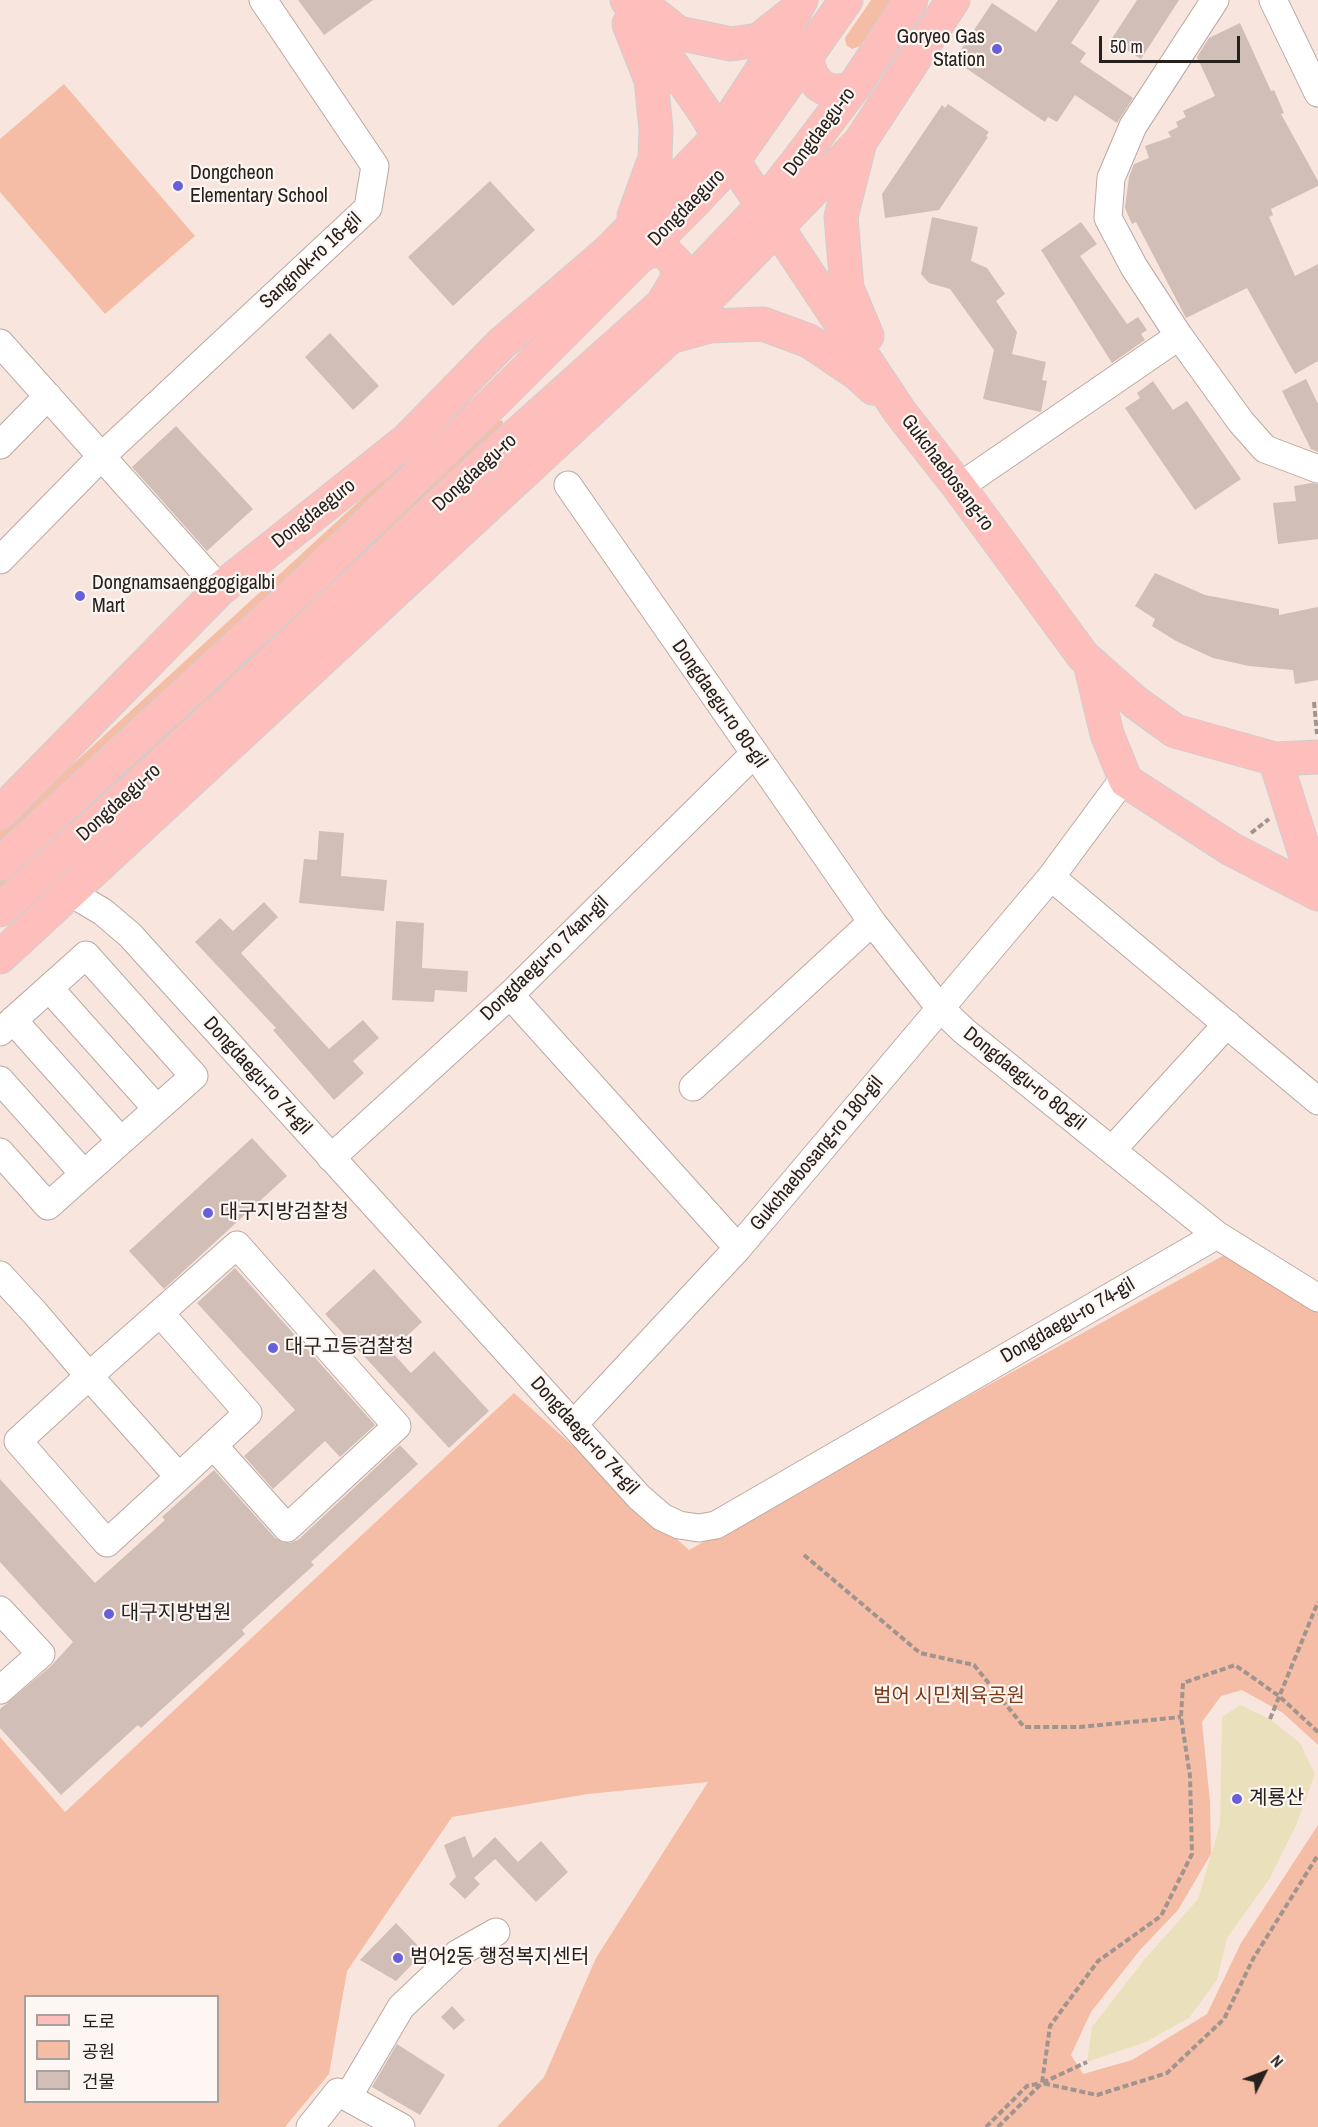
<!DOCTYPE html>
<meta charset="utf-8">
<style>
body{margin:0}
#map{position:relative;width:1318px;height:2127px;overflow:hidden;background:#f8e6de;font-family:"Archivo Narrow","Noto Sans KR",sans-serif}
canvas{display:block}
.legend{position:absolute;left:24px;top:1995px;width:195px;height:108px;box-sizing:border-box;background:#fdf6f3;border:2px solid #a7a19e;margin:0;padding:8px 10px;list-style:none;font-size:18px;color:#27211e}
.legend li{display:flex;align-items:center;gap:12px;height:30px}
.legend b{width:30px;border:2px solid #a7a19e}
.north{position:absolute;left:1234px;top:2043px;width:60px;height:60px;-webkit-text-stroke:4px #fdf6f3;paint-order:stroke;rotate:48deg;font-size:16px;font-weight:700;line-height:24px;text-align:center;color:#27211e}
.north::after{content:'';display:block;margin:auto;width:21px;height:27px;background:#27211e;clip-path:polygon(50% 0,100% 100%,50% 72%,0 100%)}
.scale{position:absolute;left:1099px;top:36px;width:141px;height:27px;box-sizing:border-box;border:3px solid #27211e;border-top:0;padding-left:8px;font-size:18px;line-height:21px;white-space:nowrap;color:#27211e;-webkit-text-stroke:4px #fdf6f3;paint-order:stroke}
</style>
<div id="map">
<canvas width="1318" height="2127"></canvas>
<ul class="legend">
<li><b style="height:8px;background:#febfbc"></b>도로</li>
<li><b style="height:16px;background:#f5bda5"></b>공원</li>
<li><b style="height:16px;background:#d0beb7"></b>건물</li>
</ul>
<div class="north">N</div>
<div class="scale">50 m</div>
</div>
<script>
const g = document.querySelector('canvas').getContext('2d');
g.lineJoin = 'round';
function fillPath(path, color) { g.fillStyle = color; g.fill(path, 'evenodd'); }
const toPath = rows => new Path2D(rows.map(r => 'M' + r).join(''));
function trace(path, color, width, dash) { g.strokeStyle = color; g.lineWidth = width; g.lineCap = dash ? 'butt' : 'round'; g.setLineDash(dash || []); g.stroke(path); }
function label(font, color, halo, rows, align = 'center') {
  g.font = font + ' "Archivo Narrow","Noto Sans KR",sans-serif'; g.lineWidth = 4.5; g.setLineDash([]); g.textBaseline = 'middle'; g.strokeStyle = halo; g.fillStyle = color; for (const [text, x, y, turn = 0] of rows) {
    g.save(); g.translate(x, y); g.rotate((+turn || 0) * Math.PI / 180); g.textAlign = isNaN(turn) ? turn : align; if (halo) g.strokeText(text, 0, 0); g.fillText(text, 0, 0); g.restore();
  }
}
fillPath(toPath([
 [871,0,891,0,860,46,852,49,846,45,845,38],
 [64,84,195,236,105,314,0,192,0,139],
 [468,401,475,402,0,850,0,831],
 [496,420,503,421,503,430,0,896,0,877],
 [1228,1253,1318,1308,1318,1745,1283,1713,1242,1690,1221,1696,1202,1722,1210,1802,1211,1854,1178,1910,1140,1950,1091,2012,1071,2055,1083,2074,1132,2060,1207,2014,1241,1943,1318,1825,1318,2127,497,2127,544,2077,596,1958,708,1782,588,1794,452,1817,347,1971,329,2074,285,2127,0,2127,0,1737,65,1812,514,1393,689,1550],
 [26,1996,218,1996,218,2102,26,2102]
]), '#f5bda5');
fillPath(toPath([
 [1240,1705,1270,1719,1300,1743,1315,1774,1297,1823,1270,1878,1227,1938,1217,1980,1189,2018,1146,2042,1087,2062,1092,2027,1144,1960,1198,1899,1220,1824,1222,1717]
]), '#eae1bc');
fillPath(toPath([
 [298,0,373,0,324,35],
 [1058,0,1100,0,1071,43,1086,53,1080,62,1133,98,1117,123,1075,95,1057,122,1048,117,1045,122,954,60,992,3,1036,32],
 [1137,0,1179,0,1141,59,1111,40],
 [1240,23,1271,91,1274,90,1284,113,1281,114,1318,181,1318,186,1271,209,1273,215,1269,217,1295,276,1318,264,1318,361,1295,374,1247,288,1186,318,1136,222,1132,224,1125,208,1129,177,1134,164,1149,158,1145,146,1171,137,1168,132,1178,127,1176,122,1186,117,1183,111,1215,96,1197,57,1209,38],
 [948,104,989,132,986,136,988,137,939,210,885,218,882,194,942,105,945,108],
 [490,181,535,230,453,306,408,257],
 [932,217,978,227,971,261,987,268,1005,294,996,301,1017,332,1012,354,1046,362,1042,380,1047,381,1041,412,983,399,994,350,950,289,929,283,921,274],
 [1081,222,1097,244,1080,256,1127,324,1138,317,1147,330,1141,334,1145,340,1112,363,1041,250],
 [330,333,379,386,353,410,305,357],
 [1306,379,1318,404,1318,452,1311,449,1282,391],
 [1153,381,1173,410,1187,401,1241,479,1195,510,1125,408,1140,398,1137,393],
 [176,426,253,509,207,551,132,467],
 [1312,483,1318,484,1318,539,1278,544,1273,503,1296,501,1294,486],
 [1155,573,1205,595,1279,609,1279,615,1318,607,1318,680,1295,684,1293,670,1249,666,1213,658,1176,641,1152,626,1155,619,1135,606],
 [319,831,344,833,341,876,387,880,384,911,299,903,304,859,317,860],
 [264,902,278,917,241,953,329,1049,363,1020,379,1038,353,1061,364,1073,334,1100,273,1030,276,1028,195,942,220,918,233,931],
 [396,921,424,923,422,968,468,971,467,992,435,990,434,1002,392,1000],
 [252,1138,287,1176,164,1289,129,1251],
 [235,1268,375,1425,340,1457,325,1441,273,1489,244,1456,295,1410,197,1303],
 [374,1269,422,1322,391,1351,411,1373,434,1351,489,1411,449,1448,325,1314],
 [400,1445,418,1464,311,1562,314,1565,242,1630,245,1634,141,1728,138,1725,61,1795,0,1728,0,1709,51,1666,73,1642,0,1562,0,1479,95,1583,165,1520,162,1517,214,1470,275,1538,290,1543,298,1540],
 [465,1836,473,1858,495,1837,518,1862,541,1841,568,1872,536,1902,495,1859,474,1878,480,1884,465,1899,449,1884,456,1877,444,1845],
 [396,1923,424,1952,396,1981,360,1960],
 [452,2006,465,2020,454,2030,441,2017],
 [397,2044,445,2075,420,2115,372,2087]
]), '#d0beb7');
const minor = toPath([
 [1215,0,1133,126,1111,178,1108,218,1134,267,1179,336,1241,422,1265,449,1318,469],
 [1273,0,1318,93],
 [0,343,220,589],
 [0,445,48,396],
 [568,485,872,922,940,1008,964,1031,1217,1235,1318,1298],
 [959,487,1179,336],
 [0,560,102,456,368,208,375,166,263,0],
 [1051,877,1318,1101],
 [71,893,103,912,130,935,639,1497,662,1517,679,1525,699,1528,716,1525,1217,1235],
 [49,988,157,1109],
 [510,995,738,1248],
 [13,1020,121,1141],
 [0,1032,86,955,194,1076,48,1206,0,1152],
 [0,1080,84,1174],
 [693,1087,872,922],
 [1112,1150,1227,1024],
 [331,1158,510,995,754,754],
 [0,1275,35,1313,89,1376,179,1477,107,1543,18,1441,89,1376,160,1313,248,1413,179,1477],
 [160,1313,237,1245,397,1426,287,1528,213,1445],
 [574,1424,738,1248,1051,877,1119,785,1126,781],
 [0,1610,41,1654,0,1690],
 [348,2097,401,2007,457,1954,496,1932],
 [310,2127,338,2092,401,2127]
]);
const major = toPath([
 [627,0,706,114,733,161,900,412,959,487,1083,656,1135,702,1175,731,1275,759,1318,757],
 [643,5,678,33,731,44,759,40,789,16],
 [629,24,651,80,656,129,655,158,634,216],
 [808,53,808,65,812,76,819,85,830,91,842,91,853,88],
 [860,142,841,217,847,288,867,336],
 [638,257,651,250,665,252,676,263,678,278,663,303],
 [670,337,710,326,763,324,809,341,858,374,873,388],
 [1090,663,1107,734,1126,781,1231,849,1318,894],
 [1275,759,1306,857,1318,871],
 [0,813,220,589,407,440,501,344,610,250,719,136,775,50,801,0],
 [0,864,305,584,493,403,689,207,733,161,846,0],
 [0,910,198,731,475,472,704,267,763,205,797,162,853,88,911,0],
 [0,957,670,337,860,142,953,0]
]);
trace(minor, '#baa9a2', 29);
trace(major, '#cfcece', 35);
trace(toPath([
 [1314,702,1317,734],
 [1251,833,1269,819],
 [804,1555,920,1653,974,1665,1024,1727,1080,1727,1181,1717],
 [1270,1719,1318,1602],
 [1318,1732,1279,1696,1235,1665,1183,1683,1181,1717,1190,1776,1192,1854,1161,1916,1098,1961,1050,2026,1042,2083,1097,2095,1167,2073,1224,2019,1253,1959,1318,1855],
 [986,2127,1027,2086,1041,2083],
 [998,2127,1042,2083,1087,2062]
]), '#a1948e', 4, [6, 3]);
trace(minor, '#fff', 27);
trace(major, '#febfbc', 33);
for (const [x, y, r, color] of [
 [997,49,6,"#6860da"],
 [178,186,6,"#6860da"],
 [80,596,6,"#6860da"],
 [208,1213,6,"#6860da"],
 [273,1348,6,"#6860da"],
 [109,1614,6,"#6860da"],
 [1237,1799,6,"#6860da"],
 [398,1958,6,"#6860da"]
]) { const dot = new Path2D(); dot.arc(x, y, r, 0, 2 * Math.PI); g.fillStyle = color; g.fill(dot); trace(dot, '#fdf6f3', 2); }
label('20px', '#27211e', '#fdf6f3', [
 ["Goryeo Gas",985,38,"right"],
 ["Station",985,61,"right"],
 ["Dongcheon",190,174],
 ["Elementary School",190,197],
 ["Dongnamsaenggogigalbi",92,584],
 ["Mart",92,607],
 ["대구지방검찰청",220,1213],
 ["대구고등검찰청",285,1348],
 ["대구지방법원",121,1614],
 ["계룡산",1249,1799],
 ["범어2동 행정복지센터",410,1958]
], 'left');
label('20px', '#27211e', '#fdf6f3', [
 ["Dongdaegu-ro",820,132,-53],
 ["Dongdaeguro",687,208,-45],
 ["Sangnok-ro 16-gil",311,261,-43],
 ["Dongdaegu-ro",475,473,-42],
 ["Gukchaebosang-ro",947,473,53],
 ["Dongdaeguro",314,514,-38],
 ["Dongdaegu-ro 80-gil",719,704,55],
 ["Dongdaegu-ro",119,803,-42],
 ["Dongdaegu-ro 74an-gil",545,959,-44],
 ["Dongdaegu-ro 74-gil",257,1076,48],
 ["Dongdaegu-ro 80-gil",1024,1079,39],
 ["Gukchaebosang-ro 180-gil",817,1154,-50],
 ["Dongdaegu-ro 74-gil",1068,1321,-30],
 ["Dongdaegu-ro 74-gil",584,1436,48]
]);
label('20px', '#7d3815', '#fdf6f3', [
 ["범어 시민체육공원",949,1697]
]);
</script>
